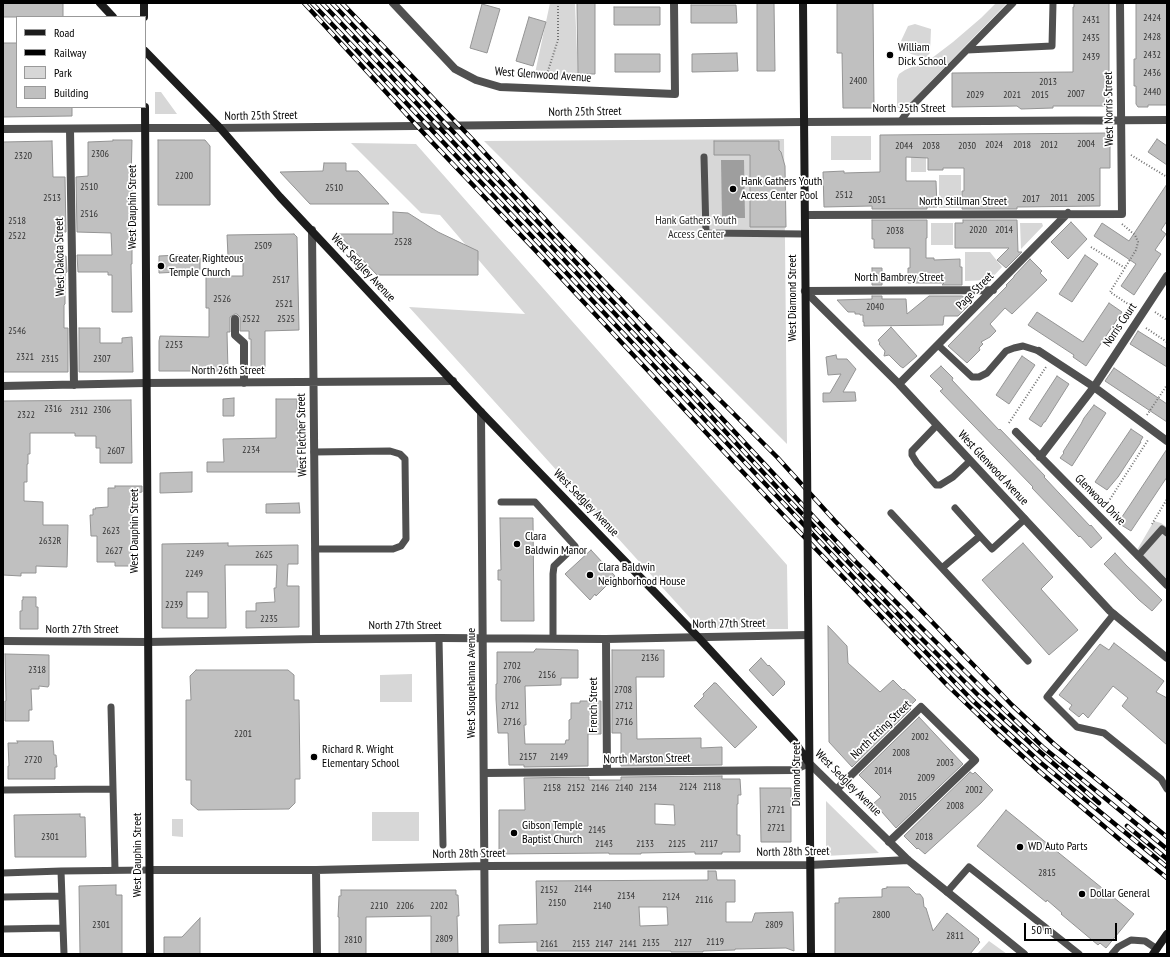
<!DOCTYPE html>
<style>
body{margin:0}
#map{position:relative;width:1170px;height:957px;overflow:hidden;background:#fff;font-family:"PT Sans Narrow",sans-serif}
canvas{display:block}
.frame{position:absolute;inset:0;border:4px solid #000;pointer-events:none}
.legend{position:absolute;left:16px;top:16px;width:130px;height:92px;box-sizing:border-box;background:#fff;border:1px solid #999;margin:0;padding:5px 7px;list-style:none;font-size:12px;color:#000}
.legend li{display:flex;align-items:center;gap:8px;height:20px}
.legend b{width:20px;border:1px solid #999}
.scale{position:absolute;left:1024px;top:923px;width:93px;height:18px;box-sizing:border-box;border:2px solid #000;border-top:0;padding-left:5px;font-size:12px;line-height:14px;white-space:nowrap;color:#000;-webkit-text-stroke:3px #fff;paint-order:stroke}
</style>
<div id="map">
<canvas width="1170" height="957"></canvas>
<div class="frame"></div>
<ul class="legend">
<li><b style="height:5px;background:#1d1d1d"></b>Road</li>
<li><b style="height:5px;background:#000"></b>Railway</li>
<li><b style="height:11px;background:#d7d7d7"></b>Park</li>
<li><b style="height:11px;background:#c0c0c0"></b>Building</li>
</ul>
<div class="scale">50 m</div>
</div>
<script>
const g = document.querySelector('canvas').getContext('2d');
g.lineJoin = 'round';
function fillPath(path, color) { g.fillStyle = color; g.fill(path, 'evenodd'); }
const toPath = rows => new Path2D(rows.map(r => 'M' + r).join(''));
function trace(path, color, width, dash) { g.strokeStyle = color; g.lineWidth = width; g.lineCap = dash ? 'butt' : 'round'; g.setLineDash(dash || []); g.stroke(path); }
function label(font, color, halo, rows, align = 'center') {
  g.font = font + ' "PT Sans Narrow",sans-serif'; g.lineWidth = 3.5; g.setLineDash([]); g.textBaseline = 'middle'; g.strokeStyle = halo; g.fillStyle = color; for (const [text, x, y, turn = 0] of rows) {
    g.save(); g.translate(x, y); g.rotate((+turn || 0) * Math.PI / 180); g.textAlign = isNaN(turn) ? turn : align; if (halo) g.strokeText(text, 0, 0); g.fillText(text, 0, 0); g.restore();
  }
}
fillPath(toPath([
 [550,3,575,3,578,78,534,78],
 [996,3,1007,3,905,108,897,108,897,79,899,74,905,70,932,58,953,42,981,18],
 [915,24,931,29,930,53,925,58,911,54,904,49,901,41,908,26],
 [155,92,161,92,177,114,155,114],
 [926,135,926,172,911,172,911,136],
 [831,136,871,136,871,160,831,160],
 [784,139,787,444,484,141],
 [351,143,416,144,787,565,788,629,700,629,409,307,525,314,440,215,421,213],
 [939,175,961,175,961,208,939,208],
 [931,223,953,223,953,245,931,245],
 [1020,223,1042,223,1043,226,1021,249],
 [965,252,990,252,1002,267,990,280,965,281],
 [1154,521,1161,523,1167,527,1167,579,1137,550],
 [412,674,412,702,380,702,380,675],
 [826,801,879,853,826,856],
 [372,812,419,812,419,841,372,841],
 [172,819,183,819,183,837,172,836],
 [989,941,1007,954,977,954]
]), '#d7d7d7');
fillPath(toPath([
 [721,160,744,160,745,218,722,218]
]), '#9e9e9e');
const building = toPath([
 [3,3,63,3,63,17,3,17,3,3],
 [577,3,595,3,595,74,578,74,577,3],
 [757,3,774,3,775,71,757,71,757,3],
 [837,3,873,3,874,108,843,108,842,53,837,53,837,3],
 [1074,3,1109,3,1109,91,1113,94,1107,99,1112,106,1053,106,1053,108,1021,109,1017,106,952,107,952,73,1073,72,1073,7,1074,7,1074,3],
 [1136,3,1167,3,1167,105,1148,105,1148,107,1138,107,1136,104,1136,86,1134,86,1134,59,1136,59,1136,3],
 [482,4,500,9,487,53,470,48,482,4],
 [691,5,736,5,737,23,691,23,691,5],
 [614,7,660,7,660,25,614,25,614,7],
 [529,17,546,22,533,66,516,61,529,17],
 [3,43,17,43,17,107,72,107,72,116,3,117,3,43],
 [737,53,738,71,692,72,692,54,737,53],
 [615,54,660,54,660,72,615,72,615,54],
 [1111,133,1111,146,1110,147,1110,168,1100,168,1100,206,1017,207,1017,209,962,209,962,191,964,191,964,168,943,168,943,170,928,170,928,158,906,157,906,181,936,181,937,207,927,207,927,209,872,209,872,206,824,207,823,172,844,171,844,173,880,172,880,135,1111,133],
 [1157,139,1167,146,1167,165,1148,152,1157,139],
 [113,140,132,140,131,182,132,182,132,264,131,264,132,312,112,312,112,275,108,275,108,272,78,272,77,255,112,255,111,233,77,232,76,177,88,176,88,142,113,141,113,140],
 [158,140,205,140,210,146,210,205,158,205,158,140],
 [52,141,53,177,65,177,66,232,63,232,63,256,66,256,67,272,65,273,65,304,64,305,64,328,68,328,68,372,3,372,3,142,52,141],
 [714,141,779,141,779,150,781,152,785,166,786,227,750,227,750,155,714,155,714,141],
 [324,163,346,163,346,171,358,171,389,204,310,204,280,172,323,171,324,163],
 [1167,184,1167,221,1161,230,1166,234,1155,250,1161,254,1134,295,1121,286,1136,264,1094,236,1102,223,1129,241,1167,184],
 [393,212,408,213,438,232,478,251,478,275,377,275,338,234,393,234,393,212],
 [872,220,927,220,927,238,926,238,926,258,934,258,934,260,960,259,960,267,962,267,962,285,942,285,944,283,908,283,908,268,910,268,910,248,874,248,874,239,872,239,872,220],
 [963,220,1017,220,1018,252,1022,252,1006,268,997,260,1009,248,955,248,955,223,963,223,963,220],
 [1071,222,1087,239,1068,259,1051,242,1071,222],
 [294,234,297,237,299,330,265,331,265,371,251,370,251,339,249,339,249,331,240,331,240,317,237,314,235,314,230,317,230,332,227,332,228,371,159,371,159,341,160,336,209,337,209,308,206,308,206,276,243,276,243,255,228,256,227,235,294,234],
 [179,255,179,258,200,257,200,270,179,270,179,272,159,273,159,256,179,255],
 [1085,255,1098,264,1072,302,1059,294,1085,255],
 [1030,259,1042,271,1040,273,1047,280,1012,314,1005,308,990,324,996,331,990,337,981,342,983,344,979,348,980,350,967,363,948,346,1007,286,1006,285,1014,277,1014,276,1030,259],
 [872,268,882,268,882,285,872,285,872,268],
 [872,296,882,296,882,299,906,299,907,314,929,296,962,296,969,300,968,306,958,316,944,316,943,325,864,326,864,322,863,322,863,315,860,315,860,314,855,314,855,312,848,312,837,300,872,299,872,296],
 [1109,303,1122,312,1086,366,1073,357,1074,355,1028,325,1037,312,1083,342,1109,303],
 [891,327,917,356,903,368,900,366,889,355,884,356,885,351,879,344,880,343,878,340,891,327],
 [79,328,100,328,100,343,122,343,122,338,132,337,133,372,79,372,79,328],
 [1138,331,1167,349,1167,367,1130,344,1138,331],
 [836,355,837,359,847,359,856,369,843,392,855,392,856,401,823,402,823,393,830,393,841,374,828,375,826,357,836,355],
 [1022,356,1035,365,1009,404,996,395,1022,356],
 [941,366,953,378,952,380,999,430,1000,429,1045,476,1044,477,1090,526,1091,525,1102,538,1091,548,1080,536,1079,537,1032,488,1033,487,940,391,943,389,930,376,941,366],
 [1114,368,1167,404,1167,422,1105,381,1114,368],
 [1057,376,1069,384,1045,422,1044,422,1041,427,1029,419,1057,376],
 [234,398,234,416,223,416,223,399,234,398],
 [276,399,297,399,298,472,207,472,207,462,224,462,223,439,276,438,276,399],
 [131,400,132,463,100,463,100,448,96,448,96,436,75,436,75,433,30,433,30,454,28,454,28,464,27,464,27,482,24,482,24,501,43,502,43,525,68,525,67,567,36,566,36,573,21,573,21,576,3,575,3,401,131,400],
 [1094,405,1106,413,1072,466,1060,458,1064,453,1063,452,1081,424,1084,418,1094,405],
 [1131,429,1143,437,1140,442,1141,442,1118,477,1107,490,1095,482,1131,429],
 [1167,449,1167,477,1131,531,1118,523,1167,449],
 [192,472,192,492,160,493,160,473,192,472],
 [115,486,142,486,142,492,132,494,132,566,115,566,115,562,97,562,97,536,91,536,90,515,93,515,93,509,96,509,95,508,108,507,108,488,115,488,115,486],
 [299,503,300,513,266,513,266,504,299,503],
 [500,518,533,518,534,621,501,621,501,580,498,580,498,570,501,570,500,518],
 [228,543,228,546,298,545,298,564,288,564,287,586,299,586,299,627,246,628,246,611,256,611,256,603,275,602,274,588,276,588,277,565,225,565,226,628,162,628,162,544,228,543],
 [187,592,208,592,208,618,187,618,187,592],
 [1023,543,1053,577,1041,589,1078,630,1049,655,982,580,1023,543],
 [591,550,615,576,609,581,610,582,596,596,595,594,590,600,565,574,591,550],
 [1115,553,1126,565,1162,600,1152,611,1139,600,1104,564,1115,553],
 [23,597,36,597,36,607,38,607,38,629,20,629,20,611,22,611,22,600,23,600,23,597],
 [828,626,847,646,848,663,880,692,893,680,903,690,904,689,916,700,909,707,911,709,852,767,829,742,828,626],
 [1114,643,1164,681,1156,692,1167,698,1167,745,1122,706,1128,698,1113,686,1088,718,1083,713,1079,717,1069,709,1072,705,1059,695,1100,644,1109,650,1114,643],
 [536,649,578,650,578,678,561,678,561,685,525,686,526,725,524,725,525,744,565,744,566,740,569,740,569,720,571,719,571,703,580,703,580,701,601,701,601,734,588,734,588,766,524,767,524,765,509,765,508,733,498,733,496,699,496,684,497,684,497,652,534,652,534,651,536,649],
 [612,650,664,650,664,677,636,677,637,739,701,738,701,748,722,747,722,765,621,766,621,733,612,733,612,650],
 [5,654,49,655,49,685,48,687,39,686,39,689,31,689,32,710,29,710,29,721,5,721,5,701,6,701,5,654],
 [761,658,768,666,769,665,785,682,784,683,785,684,773,696,749,670,761,658],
 [196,670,288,670,294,675,294,700,299,700,300,779,295,779,295,803,289,809,198,810,191,804,191,780,186,780,186,700,191,700,190,676,196,670],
 [714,683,716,683,757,727,735,748,694,706,704,696,703,694,714,683],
 [919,717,963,764,896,828,874,803,881,797,859,775,919,717],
 [17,741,53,741,54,755,56,755,57,767,55,767,55,779,8,779,8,766,9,766,8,743,18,743,17,741],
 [970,772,973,774,975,772,993,790,981,803,925,854,918,848,917,849,904,836,970,772],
 [722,776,722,779,740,779,741,795,738,795,738,804,737,804,737,835,740,835,740,852,722,852,722,854,695,854,695,852,641,853,641,854,609,854,609,853,499,854,499,810,525,810,524,778,589,777,589,780,621,780,621,777,722,776],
 [655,804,674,805,675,825,655,824,655,804],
 [760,788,791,788,791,842,761,842,760,788],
 [1006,810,1134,914,1106,948,1100,943,1098,945,1061,914,1062,913,1047,900,1046,902,977,846,1006,810],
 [80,814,80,817,85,817,86,857,15,857,14,815,80,814],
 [708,871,716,871,717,880,735,880,735,902,726,902,726,922,752,922,755,913,793,912,794,951,786,948,735,949,735,950,703,951,703,952,671,952,671,951,537,951,537,942,499,943,499,925,537,924,536,881,708,880,708,871],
 [639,907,667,907,668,925,640,926,639,907],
 [116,885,116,895,122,895,122,954,80,954,79,886,116,885],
 [887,887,909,887,916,894,920,894,923,898,924,907,926,908,933,931,947,913,979,939,978,940,980,942,970,954,835,954,835,903,839,903,839,898,882,897,882,889,887,888,887,887],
 [341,890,456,890,456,895,458,895,459,916,457,916,458,954,431,954,431,916,366,917,366,954,339,954,339,917,338,917,339,896,341,896,341,890],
 [200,918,200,954,164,954,164,937,182,937,200,918]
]);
fillPath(building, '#c0c0c0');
trace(building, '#949494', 1);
trace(toPath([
 [545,80,558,40,558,3],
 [1131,155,1167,177],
 [1122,224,1135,235,1138,242,1136,250,1110,292,1134,308],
 [1091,247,1125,268],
 [1155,312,1167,320],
 [1146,328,1167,342],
 [1147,415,1167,385],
 [1009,423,1046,367],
 [1105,507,1148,440],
 [1152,524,1167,499]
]), '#727272', 2, [1, 2]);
trace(toPath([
 [967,50,1052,46,1053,3],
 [901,121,909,109,1013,3],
 [704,157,706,233,805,234],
 [938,345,972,377,979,377,987,373,1006,351,1014,348,1023,346,1039,351],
 [937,425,912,451,912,455,917,463,936,485,940,485,953,477,970,461],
 [314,452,390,451,400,454,405,459,406,539,401,546,393,549,315,549],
 [501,502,535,502,575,546,554,566,553,574,553,638],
 [891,513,1028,661],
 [980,536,992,549,1025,519],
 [1138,556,1162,529,1167,533],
 [942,568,980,536,955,508],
 [1114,614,1047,697,1077,727,1104,733,1161,779,1167,789],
 [439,638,443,845],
 [111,707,115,870],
 [3,790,113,789],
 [61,871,150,870],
 [3,873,61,871,64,954],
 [947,892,969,867,1079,954],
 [3,897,62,896],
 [3,929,63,928],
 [1112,954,1118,947,1131,940,1145,941,1157,949]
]), '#505050', 7);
trace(toPath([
 [393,3,455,69,476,80,500,87,675,94,674,3],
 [3,129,145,128,220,128,804,122,1167,120],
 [70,129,74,385],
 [805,215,1122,214,1120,3],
 [312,230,316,639],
 [805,291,899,384,1110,611,1167,658],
 [805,291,993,290],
 [235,319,235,335,244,343,244,383],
 [1039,351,1094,387,1167,441],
 [899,384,1068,213],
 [3,386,146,383,453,381],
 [481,412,485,954],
 [1016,432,1167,585],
 [1040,457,1094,387,1167,276],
 [606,639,607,772],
 [3,641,148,642,316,639,439,638,606,639,808,635],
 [484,773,793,770,809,763,908,860,1024,954],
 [837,789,921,707,975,760,889,842],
 [150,870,316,870,485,866,810,865,908,860],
 [316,870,317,954]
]), '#505050', 8);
trace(toPath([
 [100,3,113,17],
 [144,3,144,17],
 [803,3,807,455],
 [145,51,220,128,280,197,481,412,698,637,794,741,809,763],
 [145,107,150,954],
 [808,593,811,954],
 [1153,954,1167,934]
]), '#1d1d1d', 8);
const rail = toPath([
 [304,3,430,140,534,249,785,517,948,686,998,734,1040,772,1125,844,1167,878],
 [312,3,854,578,972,700,1041,763,1167,867],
 [322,3,684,387,787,498,913,630,979,696,1039,751,1099,803],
 [332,3,650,341,853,559,990,696,1044,748,1167,849],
 [342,3,474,141,555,230,671,351,777,457,835,521,1012,705,1054,744,1167,837],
 [1127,826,1167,859]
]);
trace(rail, '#000', 4.5);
trace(rail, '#fff', 3, [9]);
trace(toPath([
 [807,455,808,593]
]), '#1d1d1d', 8);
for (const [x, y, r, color] of [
 [890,55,4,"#000"],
 [733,189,4,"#000"],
 [161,266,4,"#000"],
 [517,544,4,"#000"],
 [590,575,4,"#000"],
 [314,757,4,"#000"],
 [514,833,4,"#000"],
 [1020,847,4,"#000"],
 [1082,894,4,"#000"]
]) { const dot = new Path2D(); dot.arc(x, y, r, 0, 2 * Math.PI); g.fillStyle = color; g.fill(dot); trace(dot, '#fff', 1.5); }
label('10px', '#303030', null, [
 ["2424",1152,18],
 ["2431",1091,20],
 ["2428",1152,37],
 ["2435",1091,38],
 ["2432",1152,55],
 ["2439",1091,57],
 ["2436",1152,73],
 ["2400",858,81],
 ["2013",1048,82],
 ["2440",1152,92],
 ["2007",1076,94],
 ["2029",975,95],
 ["2021",1012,95],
 ["2015",1040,95],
 ["2004",1086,144],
 ["2024",994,145],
 ["2018",1022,145],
 ["2012",1049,145],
 ["2044",904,146],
 ["2038",931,146],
 ["2030",967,146],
 ["2306",100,154],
 ["2320",23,156],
 ["2200",184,176],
 ["2510",89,187],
 ["2510",334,188],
 ["2512",844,195],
 ["2513",52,198],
 ["2011",1059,198],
 ["2005",1086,198],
 ["2017",1031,199],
 ["2051",877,200],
 ["2516",89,214],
 ["2518",17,221],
 ["2020",978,230],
 ["2014",1004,230],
 ["2038",895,231],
 ["2522",17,236],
 ["2528",403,242],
 ["2509",263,246],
 ["2517",281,280],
 ["2526",222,299],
 ["2521",284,304],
 ["2040",875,307],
 ["2522",251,319],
 ["2525",286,319],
 ["2546",17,331],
 ["2253",174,345],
 ["2321",25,357],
 ["2315",50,359],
 ["2307",102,359],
 ["2316",53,409],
 ["2306",102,410],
 ["2312",79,411],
 ["2322",26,415],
 ["2234",251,450],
 ["2607",116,451],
 ["2623",111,531],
 ["2632R",50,541],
 ["2627",114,551],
 ["2249",195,554],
 ["2625",264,555],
 ["2249",194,574],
 ["2239",174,605],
 ["2235",269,619],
 ["2136",650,658],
 ["2702",512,666],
 ["2318",37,670],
 ["2156",547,675],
 ["2706",512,680],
 ["2708",623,690],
 ["2712",510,706],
 ["2712",624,706],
 ["2716",512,722],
 ["2716",624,722],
 ["2201",243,734],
 ["2002",920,737],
 ["2008",901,753],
 ["2157",528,757],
 ["2149",559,757],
 ["2720",33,760],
 ["2003",945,763],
 ["2014",883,771],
 ["2009",926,778],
 ["2124",688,787],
 ["2118",712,787],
 ["2158",552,788],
 ["2152",576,788],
 ["2146",600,788],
 ["2140",624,788],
 ["2134",648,788],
 ["2002",974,790],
 ["2015",908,797],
 ["2008",955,806],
 ["2721",776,810],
 ["2721",776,828],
 ["2145",597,830],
 ["2301",50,837],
 ["2018",924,837],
 ["2143",604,844],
 ["2133",645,844],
 ["2125",677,844],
 ["2117",709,844],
 ["2815",1047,873],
 ["2144",583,889],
 ["2152",549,890],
 ["2134",626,896],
 ["2124",671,897],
 ["2116",704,900],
 ["2150",557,903],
 ["2210",379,906],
 ["2206",405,906],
 ["2202",439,906],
 ["2140",602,906],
 ["2800",881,915],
 ["2301",101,925],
 ["2809",774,925],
 ["2811",955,936],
 ["2809",444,939],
 ["2810",353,940],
 ["2119",715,942],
 ["2135",651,943],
 ["2127",683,943],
 ["2161",549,944],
 ["2153",581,944],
 ["2147",604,944],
 ["2141",628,944]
]);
label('12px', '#000', '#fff', [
 ["William",898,48],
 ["Dick School",898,62],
 ["Hank Gathers Youth",741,182],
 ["Access Center Pool",741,196],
 ["Greater Righteous",169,259],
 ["Temple Church",169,273],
 ["Clara",525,537],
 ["Baldwin Manor",525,551],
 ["Clara Baldwin",598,568],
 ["Neighborhood House",598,582],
 ["Richard R. Wright",322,750],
 ["Elementary School",322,764],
 ["Gibson Temple",522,826],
 ["Baptist Church",522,840],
 ["WD Auto Parts",1028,847],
 ["Dollar General",1090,894]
], 'left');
label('12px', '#000', '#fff', [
 ["West Glenwood Avenue",543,75,4],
 ["North 25th Street",909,109],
 ["West Norris Street",1109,109,-91],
 ["North 25th Street",585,112,-1],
 ["North 25th Street",261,116,-1],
 ["North Stillman Street",963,202],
 ["West Dauphin Street",133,207,-90],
 ["West Dakota Street",60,257,-91],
 ["West Sedgley Avenue",363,268,47],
 ["North Bambrey Street",899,278],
 ["Page Street",975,291,-45],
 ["West Diamond Street",793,298,-90],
 ["Norris Court",1120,325,-56],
 ["North 26th Street",228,371],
 ["West Fletcher Street",302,435,-91],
 ["West Glenwood Avenue",993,468,47],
 ["Glenwood Drive",1100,500,45],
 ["West Sedgley Avenue",586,503,46],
 ["West Dauphin Street",135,531,-90],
 ["North 27th Street",729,624,-1],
 ["North 27th Street",405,626],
 ["North 27th Street",82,630],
 ["West Susquehanna Avenue",472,683,-90],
 ["French Street",594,705,-90],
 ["North Etting Street",881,730,-44],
 ["North Marston Street",647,759,-1],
 ["Diamond Street",797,774,-90],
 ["West Sedgley Avenue",848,783,45],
 ["North 28th Street",793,852,-1],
 ["North 28th Street",469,854,-1],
 ["West Dauphin Street",138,855,-90]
]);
label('12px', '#2e2e2e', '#fff', [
 ["Hank Gathers Youth",696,221],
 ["Access Center",696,235]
]);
</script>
